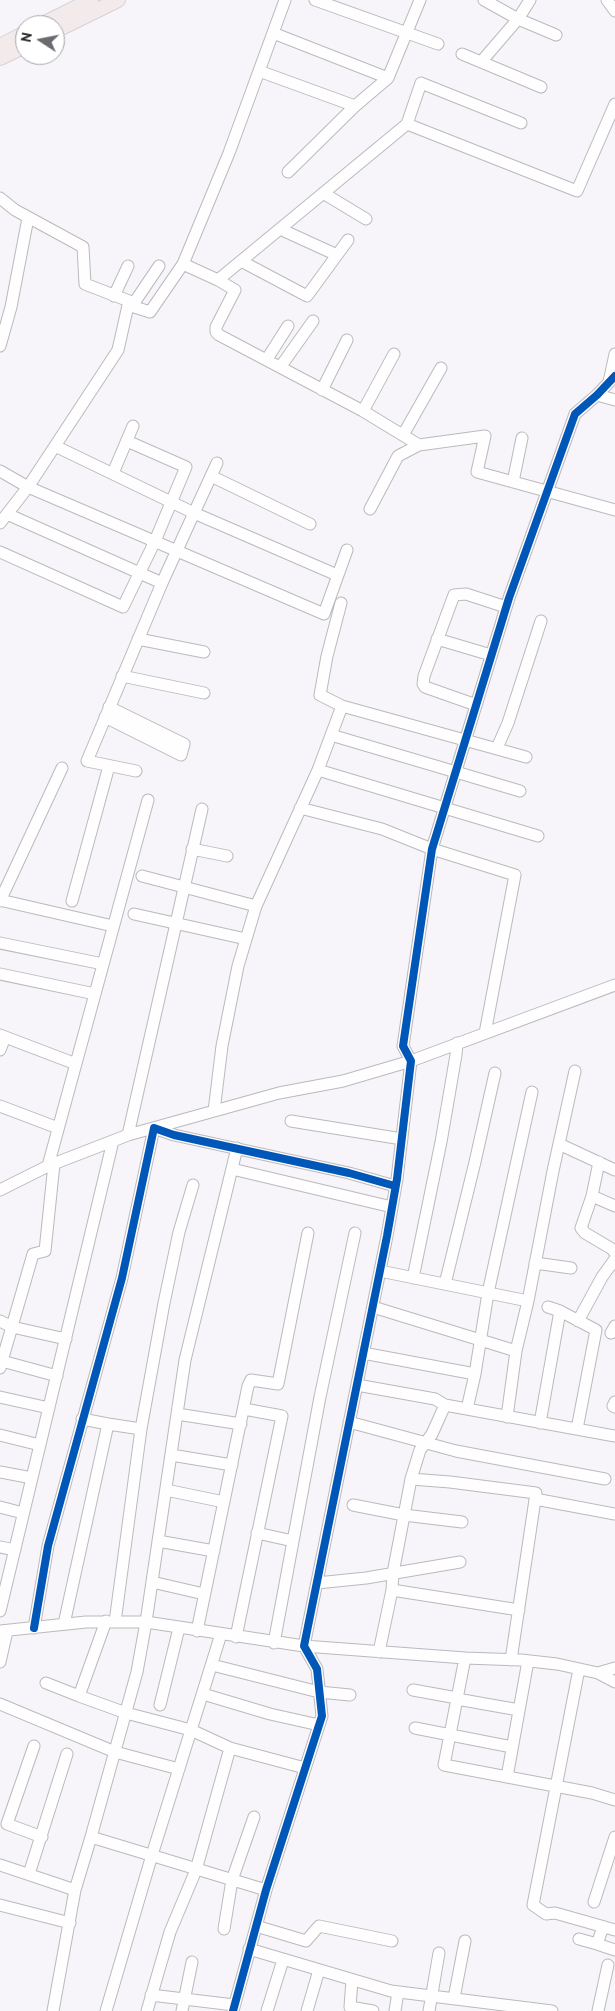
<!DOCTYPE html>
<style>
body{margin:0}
#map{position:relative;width:615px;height:2011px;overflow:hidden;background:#f8f5fa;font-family:"PT Sans",sans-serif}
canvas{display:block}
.north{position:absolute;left:15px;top:15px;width:50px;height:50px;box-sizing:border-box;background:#fff;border:1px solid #a6a5a7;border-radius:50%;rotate:281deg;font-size:14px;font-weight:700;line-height:20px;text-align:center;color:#201f22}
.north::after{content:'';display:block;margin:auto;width:18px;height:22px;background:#6c6a6e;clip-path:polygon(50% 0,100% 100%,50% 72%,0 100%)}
</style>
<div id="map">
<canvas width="615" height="2011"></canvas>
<div class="north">N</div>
</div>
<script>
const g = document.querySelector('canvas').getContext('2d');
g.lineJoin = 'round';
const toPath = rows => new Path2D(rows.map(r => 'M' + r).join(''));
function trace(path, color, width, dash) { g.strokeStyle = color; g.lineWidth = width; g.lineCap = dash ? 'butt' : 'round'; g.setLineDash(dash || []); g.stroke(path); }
const minor = toPath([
 [315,0,438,44],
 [484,0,518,19,556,35],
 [607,0,615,11],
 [273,33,388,78],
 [462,54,541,87],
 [481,62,518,19,530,0],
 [259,71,355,106,288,172],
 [355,106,388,78,420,0],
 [407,124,577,191,615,104],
 [323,193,366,219],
 [0,198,15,210,83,247,85,284,129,301,118,350,28,487,0,523],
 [280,229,337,255],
 [241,261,307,296,348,240],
 [183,264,218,280,235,290,216,327,216,332,219,335,363,411,419,445],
 [218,280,407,124,421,83,521,123],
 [114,296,128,266],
 [128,305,150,312,183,264,229,153,285,0],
 [132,306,159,266],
 [0,346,11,307,28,218],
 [267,359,288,326],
 [281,366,313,321],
 [609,382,615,354],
 [322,390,347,340],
 [597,395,615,400],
 [363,411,394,354],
 [403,435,441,368],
 [55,446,194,513,162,583,87,761,136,771],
 [217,463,194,513,337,575],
 [0,471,28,487,324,614,347,550],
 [113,473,133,426],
 [211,476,310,524],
 [513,482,522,438],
 [370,509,398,456,419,445,485,436,477,472,615,510],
 [7,514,162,583],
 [0,552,123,607,155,541,186,467,127,441],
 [138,639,204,652],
 [437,639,491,655],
 [122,676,204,693],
 [476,705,425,687,423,684,424,676,454,595,466,594,506,607],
 [342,706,526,757],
 [105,717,181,755,184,744,109,707],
 [331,735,520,791],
 [497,748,508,723,541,621],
 [318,770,538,836],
 [300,808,382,829,432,849,515,875,485,1033],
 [192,849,227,856],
 [142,876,256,906],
 [0,900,113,926],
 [0,901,62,768],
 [72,901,109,766],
 [134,914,246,939],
 [0,943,103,964],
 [0,974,95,994],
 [0,1035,76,1064],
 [0,1050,5,1037],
 [0,1106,58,1128],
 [214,1111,222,1046,238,966,256,906,318,770,342,706,320,695,327,656,341,603],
 [291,1121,402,1139],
 [128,1135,202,809],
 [559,1144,615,1170],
 [599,1162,592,1196,581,1228,585,1233,612,1249,615,1253],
 [48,1166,148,800],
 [232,1169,392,1207],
 [0,1190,48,1166,128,1135,279,1093,343,1081,411,1061,615,985],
 [592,1196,615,1206],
 [535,1263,571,1268],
 [380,1271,528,1301,516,1351],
 [413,1278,441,1142,456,1055,457,1043],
 [445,1284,475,1162,495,1073],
 [528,1301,553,1171,575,1071],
 [373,1307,516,1351,507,1417],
 [548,1307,560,1311],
 [0,1321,12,1327,66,1339],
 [578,1321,602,1277,615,1259],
 [611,1333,615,1326],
 [363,1353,475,1374],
 [2,1361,57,1376],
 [0,1368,33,1254,45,1251,54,1164],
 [357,1385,435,1399,445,1405,615,1436],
 [0,1397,49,1408],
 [615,1402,613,1406,615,1407],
 [467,1409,475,1374,488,1293,532,1092],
 [177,1414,241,1424],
 [82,1419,108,1424],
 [349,1422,456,1451,605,1479],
 [540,1423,560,1311,596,1330,577,1429],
 [141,1429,164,1303,179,1232,193,1185],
 [0,1435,40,1445],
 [171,1455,232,1465],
 [0,1472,32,1478],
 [411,1479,450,1482,536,1493,511,1660],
 [166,1490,224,1502],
 [535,1499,615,1514],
 [353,1505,404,1515,462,1522],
 [0,1507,23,1513],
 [257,1533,293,1541],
 [158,1541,214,1551],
 [0,1547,15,1550],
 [152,1582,204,1594],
 [317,1583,366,1578,460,1562],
 [392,1590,519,1610],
 [0,1611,113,1141],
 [106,1621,79,1696,126,1713,191,1730,230,1748,305,1768],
 [64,1624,108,1424,141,1429,115,1622],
 [34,1628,48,1546,122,1278,154,1128,174,1135,349,1173,395,1186],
 [0,1631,86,1622,146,1622,304,1646,465,1658,521,1660,557,1664,598,1673,615,1668],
 [197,1631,248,1386,251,1380,278,1384,308,1233],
 [236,1637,282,1416,244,1409],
 [274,1643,320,1397,355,1233],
 [379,1652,392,1590,393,1573,411,1479,420,1450,432,1434,445,1405],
 [465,1658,444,1765,592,1793,615,1800],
 [0,1662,7,1631],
 [212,1665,319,1692,350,1695],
 [579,1669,533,1905,546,1914,555,1913,615,1930],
 [598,1673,615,1682],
 [46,1683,79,1696],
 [413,1690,457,1698],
 [203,1694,270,1714,319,1725],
 [457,1699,519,1710],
 [0,1704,115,1752,179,1769],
 [160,1705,179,1628],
 [415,1728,512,1747],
 [34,1746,7,1824,42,1837],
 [507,1777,528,1661],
 [91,1837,137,1672,146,1622,185,1360,237,1148],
 [0,1865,75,1890,91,1837,266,1890],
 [29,1874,67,1754],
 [594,1902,615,1837],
 [0,1905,70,1923],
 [256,1926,306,1941,319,1926,392,1941],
 [603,1927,597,1944,615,1950],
 [224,1929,232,1880,254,1817],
 [579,1939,597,1944],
 [249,1949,391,1991,552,2011],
 [352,1980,350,2007,373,2011],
 [151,1995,234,2005],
 [454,1998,465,1941],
 [53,2011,75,1890],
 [106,2011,152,1855,221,1634],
 [147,2011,170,1932,196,1870,230,1748],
 [182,2011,192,1962],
 [233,2011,266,1890,322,1716,317,1669,304,1646,387,1236,397,1179,411,1061,403,1046,432,849,509,598,575,414,597,395,615,376],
 [267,2011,283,1960],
 [307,2011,319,1970],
 [395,2011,398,1992],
 [429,2011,439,1953],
 [598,2011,608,1965]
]);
const major = toPath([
 [41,25,91,0],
 [55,31,118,0],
 [0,46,25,33],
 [0,58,25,46]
]);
trace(minor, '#bbb9bc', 13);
trace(major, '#d4d3d6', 16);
trace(minor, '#fefefe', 11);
trace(major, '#f3eaec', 14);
trace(toPath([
 [34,1628,48,1546,122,1278,154,1128,174,1135,349,1173,395,1186],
 [233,2011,266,1890,322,1716,317,1669,304,1646,387,1236,397,1179,411,1061,403,1046,432,849,509,598,575,414,597,395,615,376]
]), '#0057b8', 8);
</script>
